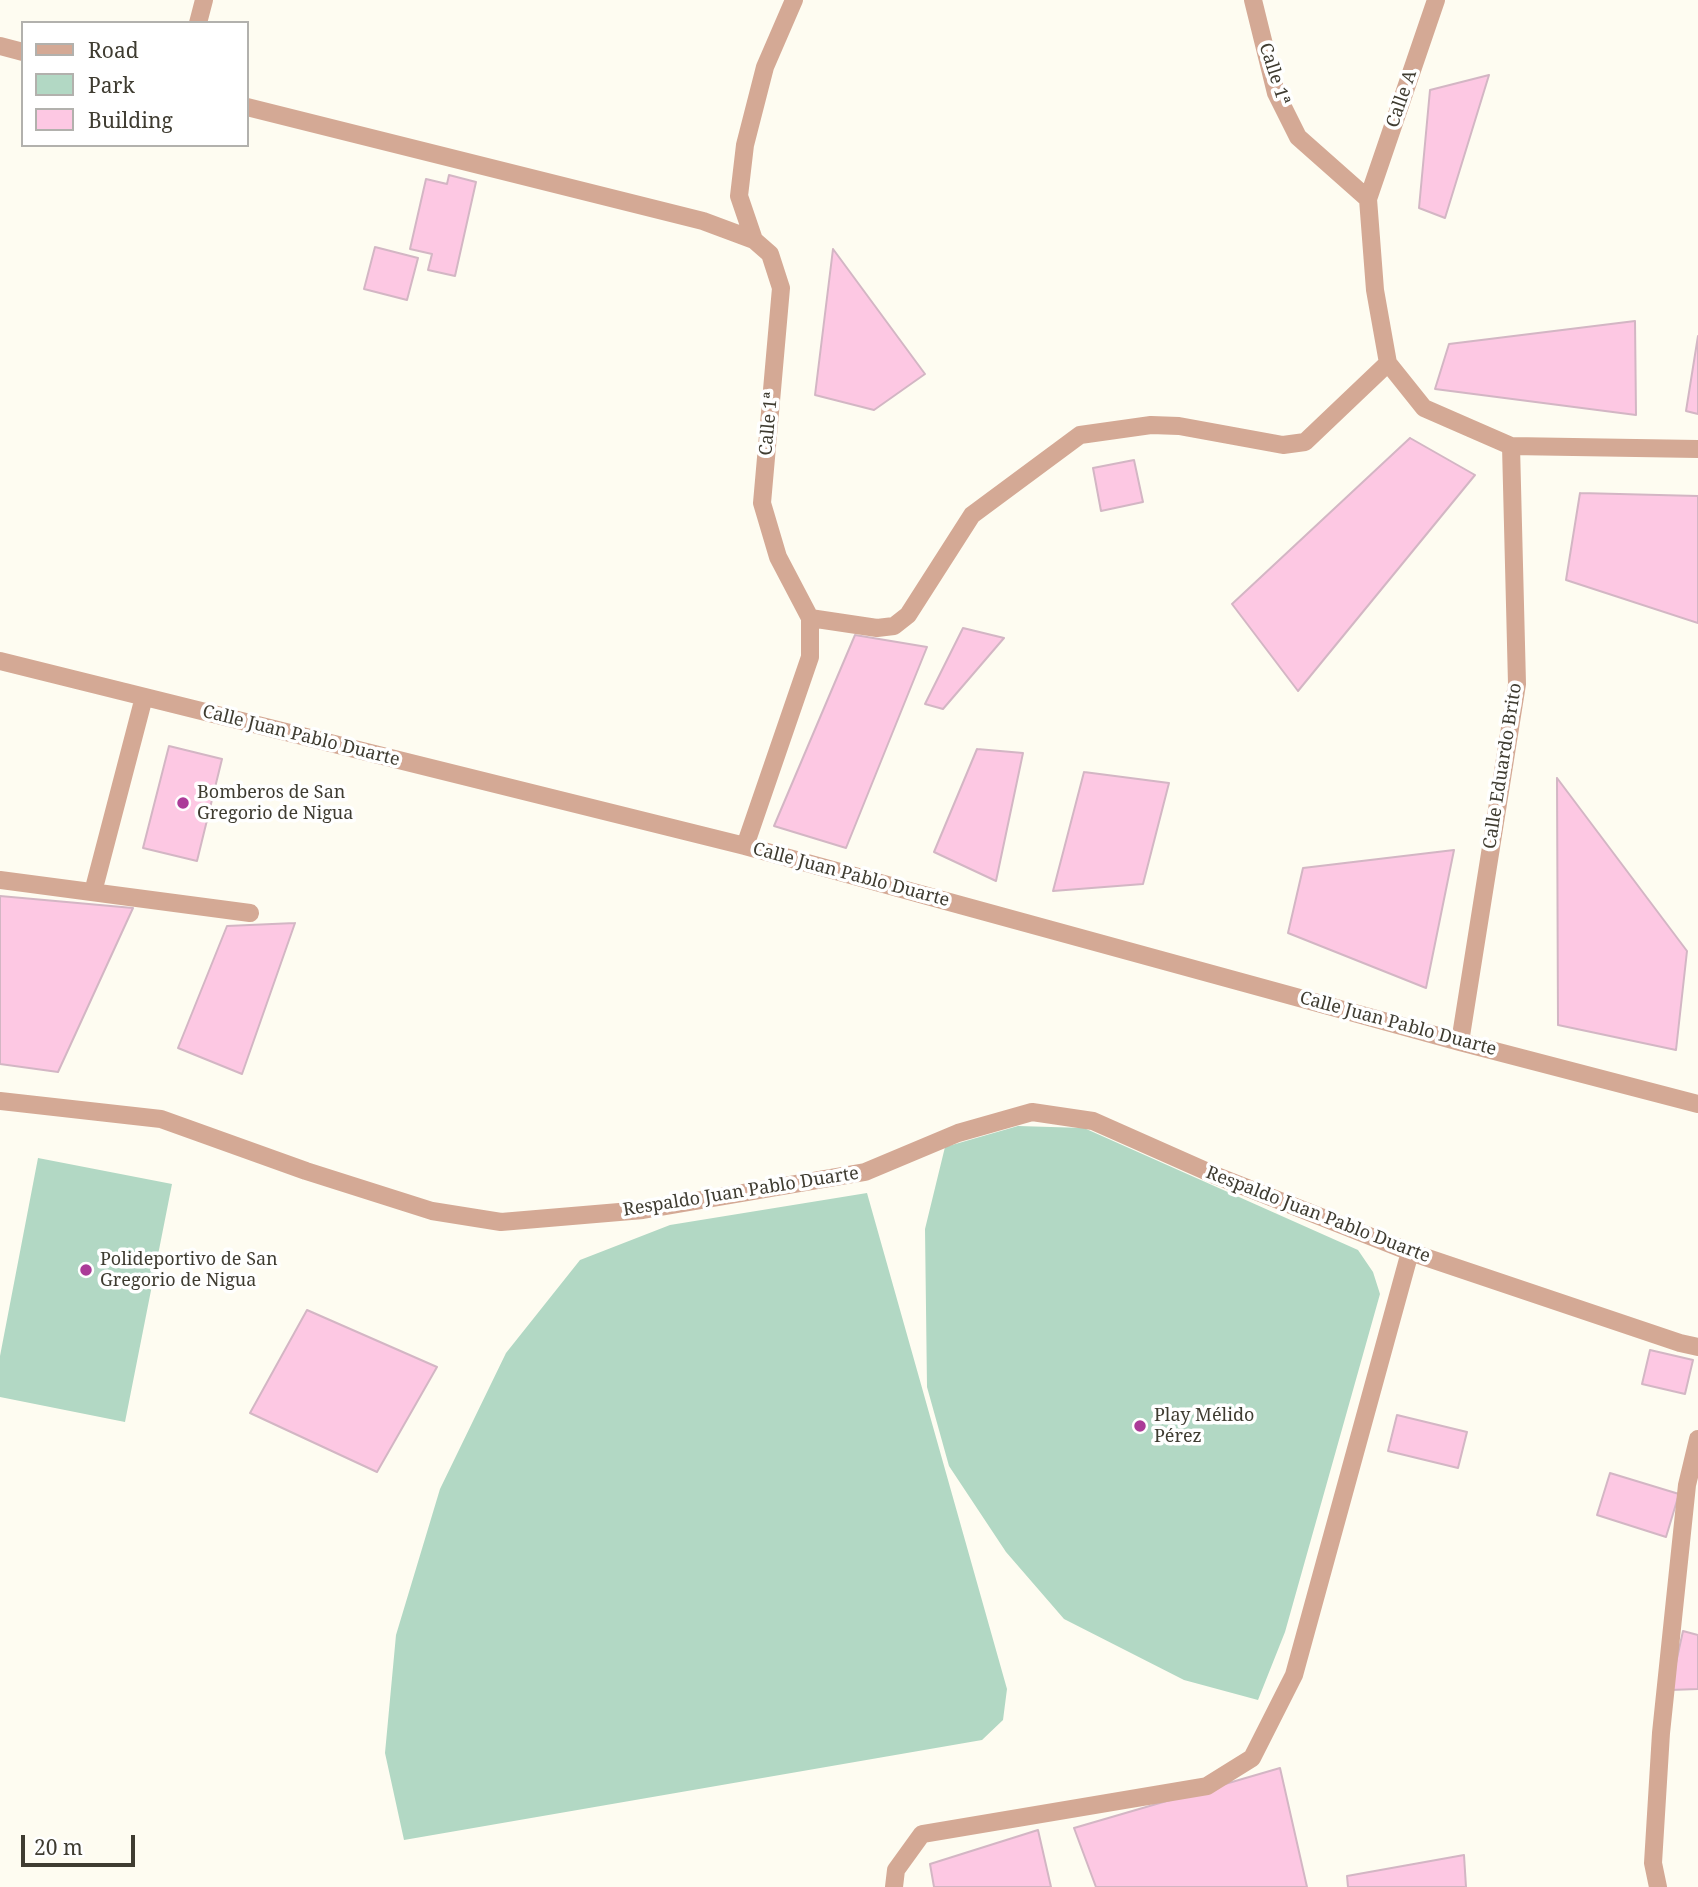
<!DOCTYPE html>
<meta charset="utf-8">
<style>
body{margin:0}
#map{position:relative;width:1698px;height:1887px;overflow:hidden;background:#fefcf1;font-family:"Noto Serif",serif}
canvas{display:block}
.legend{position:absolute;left:21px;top:21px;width:228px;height:126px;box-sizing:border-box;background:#fff;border:2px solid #b2b1ad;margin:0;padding:9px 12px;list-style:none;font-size:21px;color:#3f3c31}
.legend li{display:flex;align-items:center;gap:14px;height:35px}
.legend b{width:35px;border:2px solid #b2b1ad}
.scale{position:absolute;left:21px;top:1835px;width:114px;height:32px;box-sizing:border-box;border:4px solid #3f3c31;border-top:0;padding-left:9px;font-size:21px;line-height:24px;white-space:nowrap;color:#3f3c31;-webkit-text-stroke:5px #fff;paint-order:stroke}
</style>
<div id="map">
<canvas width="1698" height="1887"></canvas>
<ul class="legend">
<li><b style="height:9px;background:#d4a995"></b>Road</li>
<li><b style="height:19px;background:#b2d8c4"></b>Park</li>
<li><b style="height:19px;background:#fdc8e3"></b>Building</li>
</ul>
<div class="scale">20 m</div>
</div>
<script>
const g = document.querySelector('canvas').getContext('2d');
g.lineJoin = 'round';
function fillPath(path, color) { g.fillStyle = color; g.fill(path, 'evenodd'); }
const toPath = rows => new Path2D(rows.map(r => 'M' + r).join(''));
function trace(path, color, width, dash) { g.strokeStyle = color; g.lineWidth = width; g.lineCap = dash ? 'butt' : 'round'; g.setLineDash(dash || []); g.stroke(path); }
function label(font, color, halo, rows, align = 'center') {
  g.font = font + ' "Noto Serif",serif'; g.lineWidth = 7; g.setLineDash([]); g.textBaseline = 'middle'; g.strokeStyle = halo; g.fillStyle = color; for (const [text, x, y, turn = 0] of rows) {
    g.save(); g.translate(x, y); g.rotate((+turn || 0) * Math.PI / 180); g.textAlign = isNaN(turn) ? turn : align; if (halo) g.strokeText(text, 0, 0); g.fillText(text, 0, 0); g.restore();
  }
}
fillPath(toPath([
 [1018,1126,1084,1128,1358,1250,1373,1272,1380,1294,1285,1632,1258,1700,1184,1680,1064,1619,1006,1552,949,1466,927,1387,925,1229,945,1147],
 [38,1158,172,1184,125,1422,0,1397,0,1356],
 [867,1193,1007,1689,1003,1720,982,1740,404,1840,385,1753,396,1635,440,1489,506,1353,580,1260,670,1225]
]), '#b2d8c4');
const building = toPath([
 [1489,75,1445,218,1419,208,1430,90,1489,75],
 [449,175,476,182,455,276,428,270,432,254,410,249,426,179,447,184,449,175],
 [375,247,418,258,407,300,364,289,375,247],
 [833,249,925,374,874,410,815,395,833,249],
 [1635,321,1636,415,1435,389,1449,344,1635,321],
 [1698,336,1698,414,1686,411,1698,336],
 [1410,438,1475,475,1298,691,1232,604,1410,438],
 [1134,460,1143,502,1101,511,1093,468,1134,460],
 [1580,493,1698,496,1698,623,1566,580,1580,493],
 [963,628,1004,638,943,709,925,704,963,628],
 [855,635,927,647,846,848,774,826,855,635],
 [169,746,222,759,197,861,143,848,169,746],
 [977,749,1023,753,996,881,934,852,977,749],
 [1084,772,1169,783,1143,884,1053,891,1084,772],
 [1557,778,1687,951,1676,1050,1558,1025,1557,778],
 [1454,850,1426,988,1288,933,1303,868,1454,850],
 [0,896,133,908,58,1072,0,1064,0,896],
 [295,923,242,1074,178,1048,227,926,295,923],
 [307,1310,437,1367,377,1472,250,1413,307,1310],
 [1650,1350,1693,1360,1685,1394,1642,1384,1650,1350],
 [1397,1415,1467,1432,1458,1468,1388,1451,1397,1415],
 [1610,1473,1679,1494,1666,1537,1597,1515,1610,1473],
 [1683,1631,1698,1635,1698,1689,1670,1690,1683,1631],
 [1280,1768,1307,1887,1096,1887,1074,1828,1280,1768],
 [1038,1830,1051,1887,934,1887,930,1864,1038,1830],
 [1464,1855,1466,1887,1348,1887,1347,1876,1464,1855]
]);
fillPath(building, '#fdc8e3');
trace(building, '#d3b6c4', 2);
trace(toPath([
 [1253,0,1276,93,1298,137,1368,199],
 [1436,0,1368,199,1375,290,1388,363,1424,408,1511,446,1698,449],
 [198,23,204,0],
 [0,46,23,52],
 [247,107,703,221,754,240],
 [810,618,877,628,894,626,908,615,972,515,1080,435,1151,425,1179,426,1283,445,1305,442,1388,363],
 [0,661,745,846,1460,1042,1698,1104],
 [745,846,810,657,810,618,778,557,762,503,781,288,770,254,754,240,739,196,745,145,765,67,794,0],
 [0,880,250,913],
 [93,892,144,697],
 [1460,1042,1517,684,1511,446],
 [0,1101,161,1119,306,1171,432,1211,501,1222,643,1210,865,1172,958,1133,1032,1112,1093,1121,1217,1176,1410,1252,1680,1343,1698,1347],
 [894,1887,896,1870,922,1834,1207,1786,1252,1758,1294,1675,1410,1252],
 [1658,1887,1653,1863,1661,1733,1687,1485,1698,1439]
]), '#d4a995', 18);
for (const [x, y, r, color] of [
 [183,803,7,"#ab3b98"],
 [86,1270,7,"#ab3b98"],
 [1140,1426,7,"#ab3b98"]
]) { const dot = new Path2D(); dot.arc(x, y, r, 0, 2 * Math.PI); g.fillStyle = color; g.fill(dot); trace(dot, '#fff', 2.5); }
label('18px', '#3f3c31', '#fff', [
 ["Calle 1ª",1274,74,72],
 ["Calle A",1402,99,-71],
 ["Calle 1ª",769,424,-85],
 ["Calle Juan Pablo Duarte",301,736,14],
 ["Calle Eduardo Brito",1503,766,-81],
 ["Calle Juan Pablo Duarte",851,875,15],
 ["Calle Juan Pablo Duarte",1398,1024,15],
 ["Respaldo Juan Pablo Duarte",741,1192,-9],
 ["Respaldo Juan Pablo Duarte",1318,1215,21]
]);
label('18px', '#3f3c31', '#fff', [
 ["Bomberos de San",197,793],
 ["Gregorio de Nigua",197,814],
 ["Polideportivo de San",100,1260],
 ["Gregorio de Nigua",100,1281],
 ["Play Mélido",1154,1416],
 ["Pérez",1154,1437]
], 'left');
</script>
